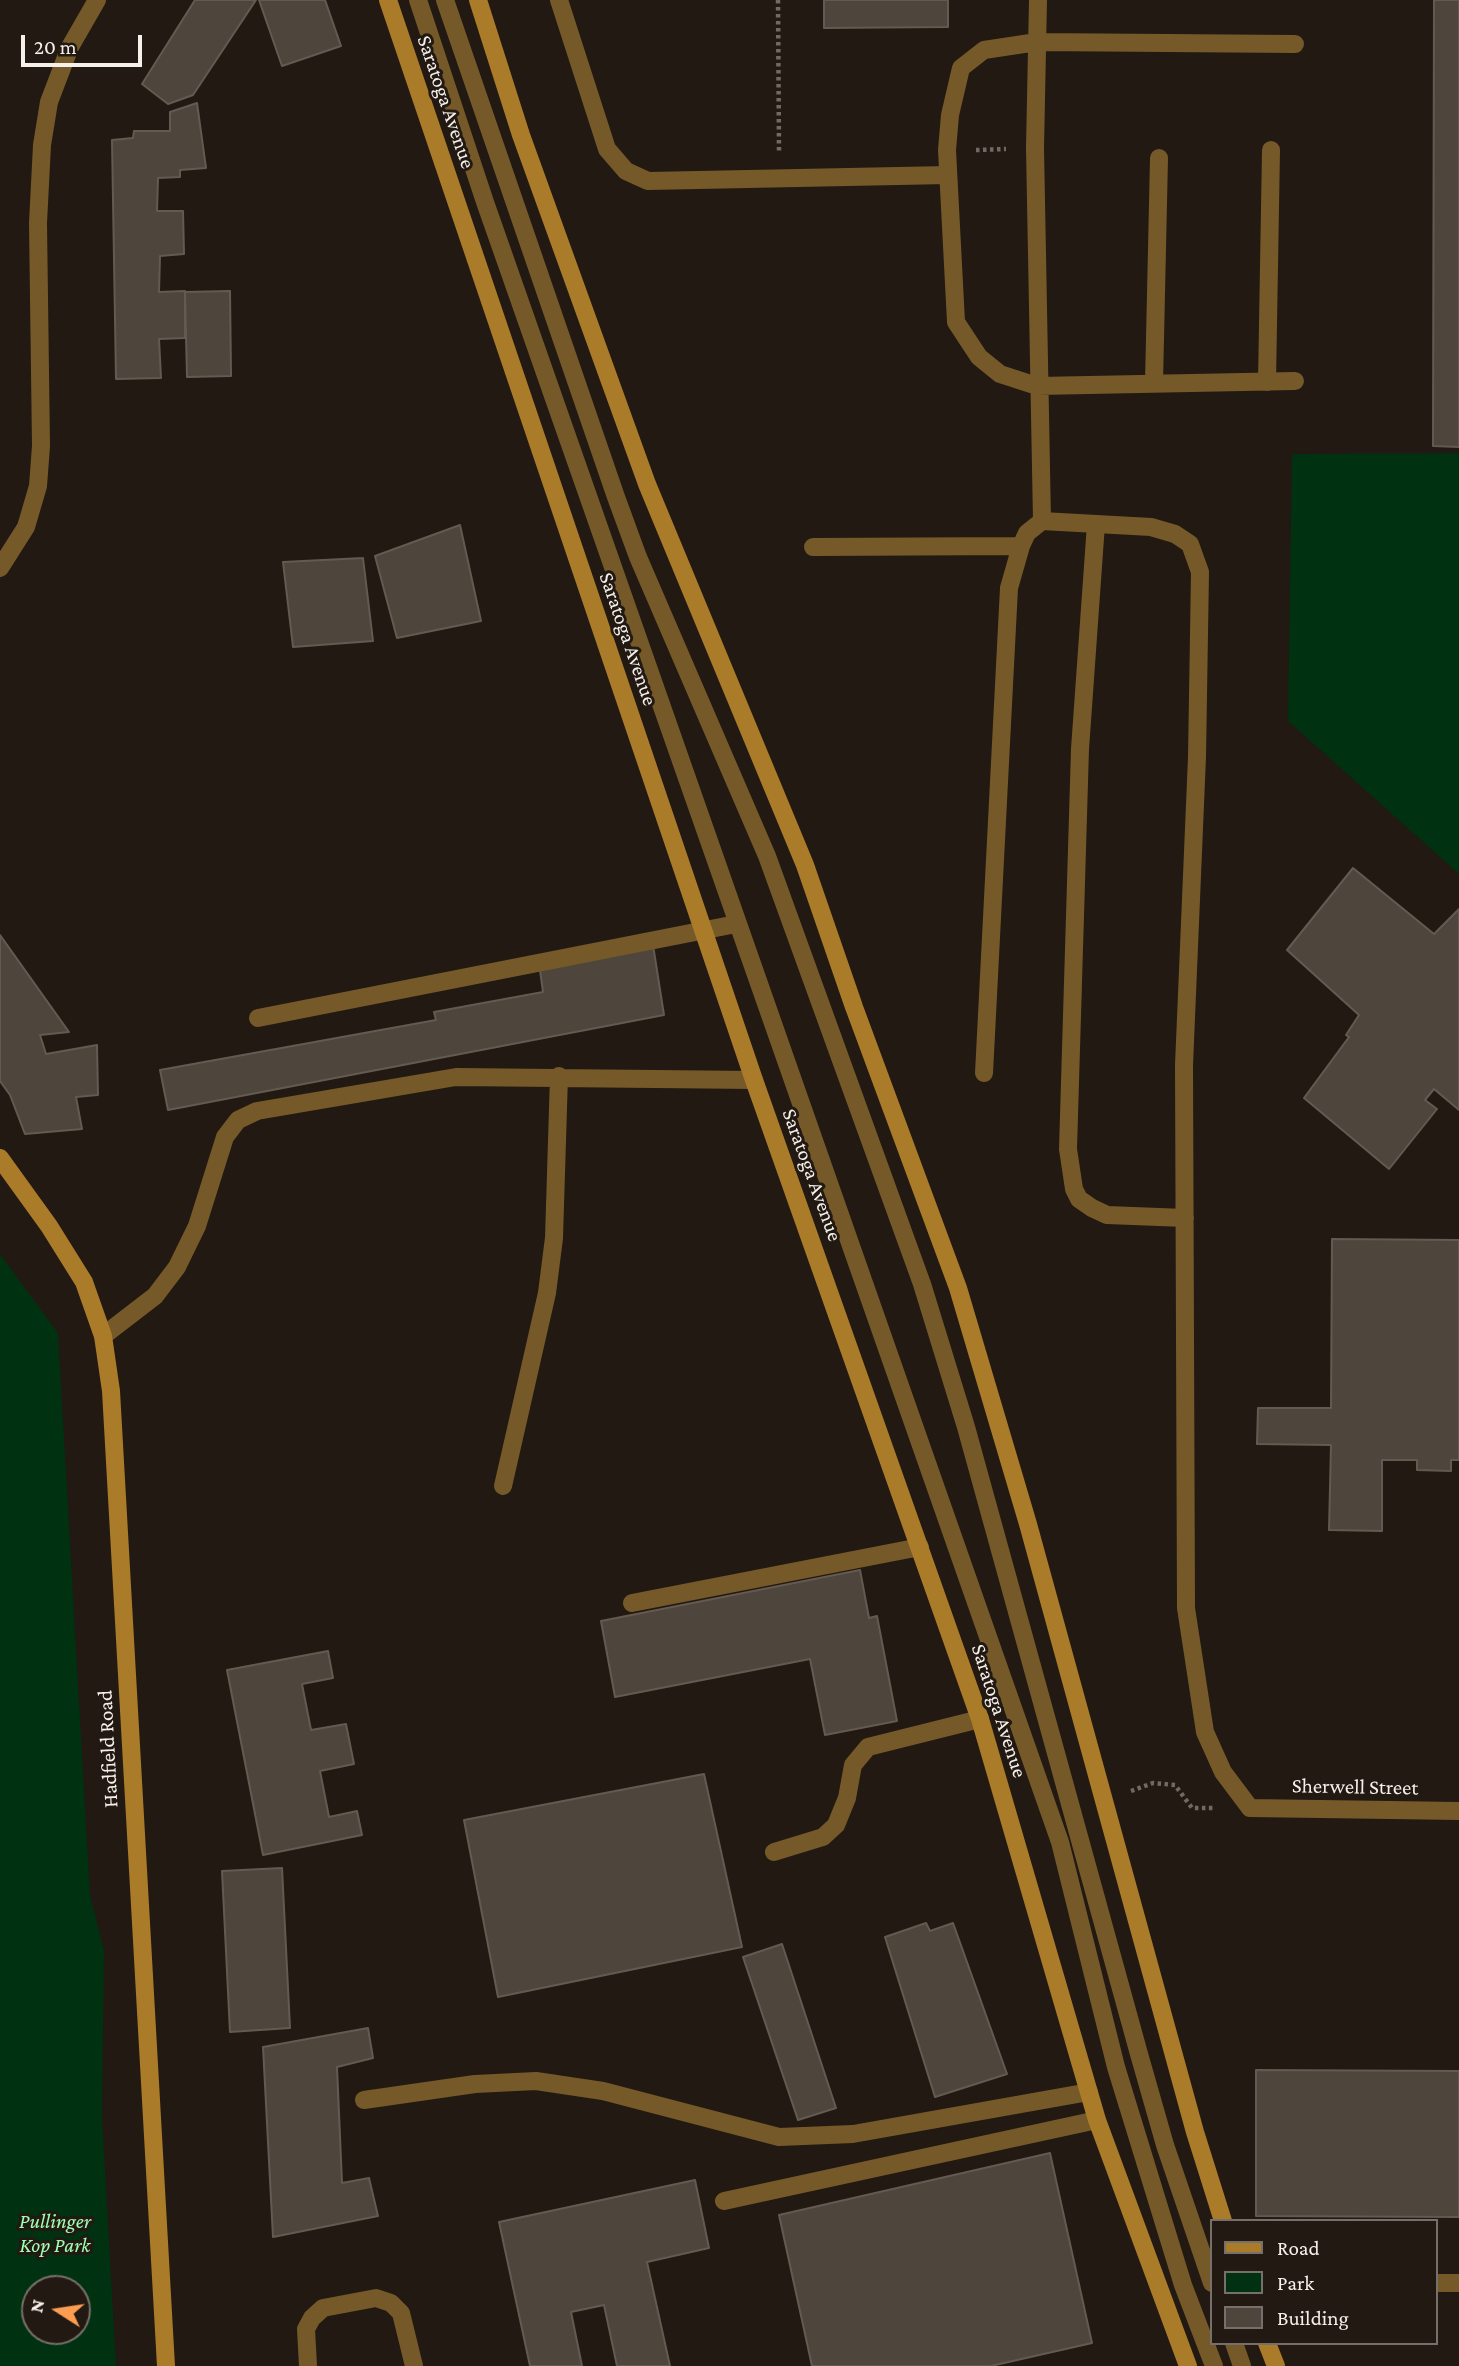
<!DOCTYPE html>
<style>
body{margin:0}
#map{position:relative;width:1459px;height:2366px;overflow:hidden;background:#221912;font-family:"Crimson Pro",serif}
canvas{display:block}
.legend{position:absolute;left:1210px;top:2219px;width:228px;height:126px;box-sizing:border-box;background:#221912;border:2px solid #776f69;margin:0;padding:9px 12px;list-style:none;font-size:21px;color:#f6f0eb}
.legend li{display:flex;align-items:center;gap:14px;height:35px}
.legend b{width:35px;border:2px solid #776f69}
.north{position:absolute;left:21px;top:2275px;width:70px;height:70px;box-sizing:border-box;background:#221912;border:2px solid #776f69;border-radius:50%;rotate:282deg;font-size:19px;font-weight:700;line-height:28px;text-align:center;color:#f6f0eb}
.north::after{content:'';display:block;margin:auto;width:24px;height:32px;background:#fc9d52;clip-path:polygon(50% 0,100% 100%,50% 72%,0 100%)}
.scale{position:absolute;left:21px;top:35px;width:121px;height:32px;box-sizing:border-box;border:4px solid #f6f0eb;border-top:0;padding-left:9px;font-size:21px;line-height:24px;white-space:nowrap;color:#f6f0eb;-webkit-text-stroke:5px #221912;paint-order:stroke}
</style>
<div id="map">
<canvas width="1459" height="2366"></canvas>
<ul class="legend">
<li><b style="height:9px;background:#aa7b28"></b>Road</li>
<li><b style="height:19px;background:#003111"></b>Park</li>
<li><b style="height:19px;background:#4e453c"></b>Building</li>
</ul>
<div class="north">N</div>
<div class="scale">20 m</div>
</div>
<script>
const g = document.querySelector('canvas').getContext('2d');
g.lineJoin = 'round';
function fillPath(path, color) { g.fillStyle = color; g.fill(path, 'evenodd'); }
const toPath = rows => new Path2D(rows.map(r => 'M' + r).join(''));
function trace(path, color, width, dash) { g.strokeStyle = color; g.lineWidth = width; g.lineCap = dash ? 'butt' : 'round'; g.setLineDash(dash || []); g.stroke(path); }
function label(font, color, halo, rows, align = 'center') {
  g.font = font + ' "Crimson Pro",serif'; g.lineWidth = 6; g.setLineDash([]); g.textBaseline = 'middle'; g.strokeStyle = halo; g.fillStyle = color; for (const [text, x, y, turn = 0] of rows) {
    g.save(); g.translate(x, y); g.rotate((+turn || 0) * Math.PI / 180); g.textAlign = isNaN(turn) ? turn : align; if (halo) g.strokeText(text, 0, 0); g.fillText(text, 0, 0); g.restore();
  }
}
fillPath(toPath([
 [1459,453,1459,874,1288,721,1292,454],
 [0,1254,58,1333,90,1895,104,1951,102,2117,116,2366,0,2366],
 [77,2289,77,2331,35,2331,35,2289]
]), '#003111');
const building = toPath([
 [195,0,256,0,193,95,168,104,142,84,195,0],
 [259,0,325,0,341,46,282,66,259,0],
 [824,0,948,0,948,27,824,28,824,0],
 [1434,0,1459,0,1459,447,1433,446,1434,0],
 [197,103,206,168,180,170,180,177,158,178,157,211,183,211,184,254,160,256,159,292,185,291,185,338,159,339,161,378,116,379,112,140,133,138,134,131,170,131,170,112,197,103],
 [230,291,231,376,187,377,185,292,230,291],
 [460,525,481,621,397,638,375,556,460,525],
 [363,558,373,641,293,647,283,562,363,558],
 [1353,868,1434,934,1459,909,1459,1110,1434,1089,1425,1100,1437,1109,1389,1169,1304,1098,1349,1037,1346,1035,1359,1015,1287,950,1353,868],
 [0,935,69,1032,40,1035,46,1054,97,1045,98,1095,76,1097,82,1129,25,1134,10,1095,0,1081,0,935],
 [653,945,664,1015,168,1110,160,1070,436,1020,434,1012,543,992,540,970,653,945],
 [1332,1239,1459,1240,1459,1460,1451,1460,1451,1471,1417,1470,1417,1460,1382,1460,1382,1531,1329,1530,1331,1445,1257,1444,1258,1408,1331,1408,1332,1239],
 [860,1570,869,1618,877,1616,897,1721,825,1735,810,1659,615,1697,601,1621,860,1570],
 [328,1651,333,1678,302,1684,311,1730,346,1724,354,1764,320,1771,329,1817,357,1811,362,1835,263,1855,227,1670,328,1651],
 [704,1774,742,1947,498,1997,464,1820,704,1774],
 [282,1868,290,2028,230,2032,222,1871,282,1868],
 [926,1923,930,1931,953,1923,1007,2074,935,2097,885,1937,926,1923],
 [782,1944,836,2108,798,2120,743,1957,782,1944],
 [368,2028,373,2058,337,2067,342,2183,369,2178,378,2216,273,2237,263,2047,368,2028],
 [1256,2070,1459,2071,1459,2217,1256,2216,1256,2070],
 [1050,2153,1092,2343,991,2366,812,2366,779,2215,1050,2153],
 [695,2180,709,2248,647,2262,670,2366,617,2366,604,2305,571,2312,582,2366,530,2366,499,2222,695,2180]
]);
fillPath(building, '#4e453c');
trace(building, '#645a51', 2);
trace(toPath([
 [778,0,779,151],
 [976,150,1006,149],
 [1131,1791,1153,1783,1175,1785,1192,1808,1214,1808]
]), '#716963', 4.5, [3.5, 3.5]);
trace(toPath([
 [418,0,485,202,1060,1842,1116,2067,1183,2285,1214,2366],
 [445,0,616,497,638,557,767,856,922,1284,966,1427,1139,2054,1165,2145,1212,2283],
 [559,0,607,149,626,171,648,181,948,175],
 [1038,0,1035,148,1042,521],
 [1295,381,1037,386,1000,374,979,357,956,322,947,150,950,115,961,68,984,50,1037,42,1295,44],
 [1267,382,1271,150],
 [1154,383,1159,158],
 [1096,524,1080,749,1068,1149,1074,1189,1079,1199,1092,1208,1107,1215,1185,1218],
 [813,547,1021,546],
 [258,1018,736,924],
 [984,1073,1009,588,1021,546,1027,533,1042,521,1151,527,1175,534,1190,544,1200,572,1197,757,1184,1065,1186,1608,1205,1732,1223,1772,1250,1808,1459,1811],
 [103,1336,155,1296,177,1267,197,1226,225,1137,238,1120,257,1111,456,1077,754,1080],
 [503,1486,547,1293,554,1238,559,1076],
 [632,1603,920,1547],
 [774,1852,823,1837,836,1825,847,1798,853,1765,868,1747,980,1719],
 [364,2100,475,2084,536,2081,603,2091,779,2137,853,2134,1089,2092],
 [724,2201,1097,2120],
 [1234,2343,1242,2366],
 [308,2366,306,2329,312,2318,323,2308,376,2298,391,2303,401,2313,414,2366]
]), '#755929', 18);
trace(toPath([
 [0,568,26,527,38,486,41,446,38,223,42,145,49,102,70,47,97,0],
 [1436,2283,1459,2283]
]), '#755929', 18);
trace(toPath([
 [388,0,754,1080,980,1719,1097,2120,1188,2366],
 [478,0,521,135,647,484,805,865,854,1007,958,1288,1028,1524,1195,2132,1223,2221],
 [0,1158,49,1226,84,1282,103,1336,111,1391,166,2366],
 [1267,2343,1276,2366]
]), '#aa7b28', 18);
label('21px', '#f6f0eb', '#221912', [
 ["Saratoga Avenue",446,102,71],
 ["Saratoga Avenue",628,639,71],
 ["Saratoga Avenue",812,1175,70],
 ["Saratoga Avenue",999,1711,72],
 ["Hadfield Road",108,1749,-93],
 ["Sherwell Street",1355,1787,1]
]);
label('italic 21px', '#a0feb3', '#221912', [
 ["Pullinger",55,2222],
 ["Kop Park",55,2246]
]);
</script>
